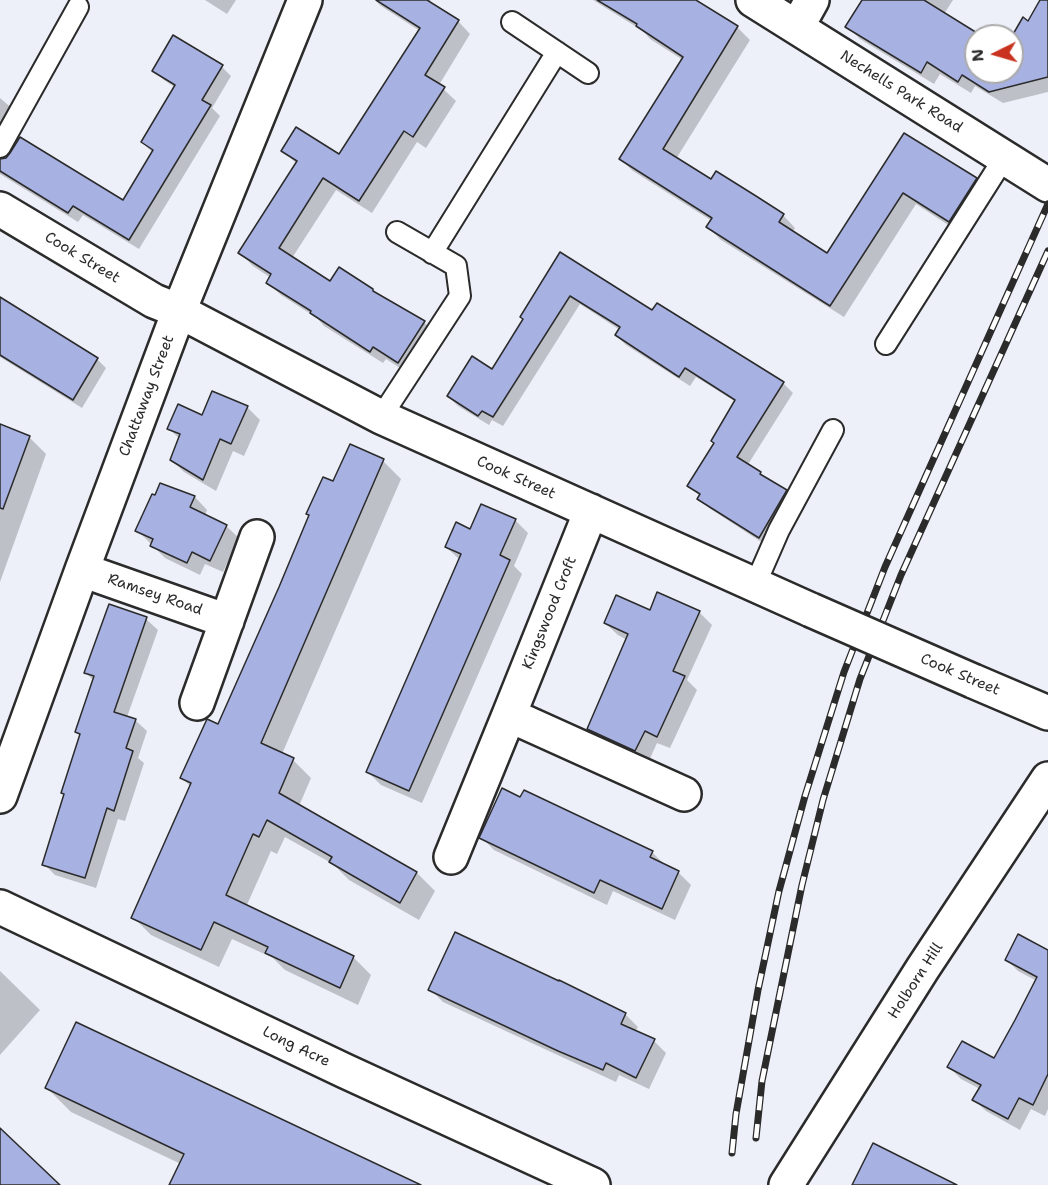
<!DOCTYPE html>
<style>
body{margin:0}
#map{position:relative;width:1048px;height:1185px;overflow:hidden;background:#eef0f9;font-family:"Shantell Sans",sans-serif}
canvas{display:block}
.north{position:absolute;left:964px;top:24px;width:60px;height:60px;box-sizing:border-box;background:#fff;border:2px solid #aaa;border-radius:50%;rotate:265deg;font-size:16px;font-weight:700;line-height:24px;text-align:center;color:#2b2b2b}
.north::after{content:'';display:block;margin:auto;width:21px;height:27px;background:#c8321e;clip-path:polygon(50% 0,100% 100%,50% 72%,0 100%)}
</style>
<div id="map">
<canvas width="1048" height="1185"></canvas>
<div class="north">N</div>
</div>
<script>
const g = document.querySelector('canvas').getContext('2d');
g.lineJoin = 'round';
function fillPath(path, color) { g.fillStyle = color; g.fill(path, 'evenodd'); }
const toPath = rows => new Path2D(rows.map(r => 'M' + r).join(''));
function trace(path, color, width, dash) { g.strokeStyle = color; g.lineWidth = width; g.lineCap = dash ? 'butt' : 'round'; g.setLineDash(dash || []); g.stroke(path); }
function label(font, color, halo, rows, align = 'center') {
  g.font = font + ' "Shantell Sans",sans-serif'; g.lineWidth = 4.5; g.setLineDash([]); g.textBaseline = 'middle'; g.strokeStyle = halo; g.fillStyle = color; for (const [text, x, y, turn = 0] of rows) {
    g.save(); g.translate(x, y); g.rotate((+turn || 0) * Math.PI / 180); g.textAlign = isNaN(turn) ? turn : align; if (halo) g.strokeText(text, 0, 0); g.fillText(text, 0, 0); g.restore();
  }
}
fillPath(toPath([
 [205,0,236,0,227,14],
 [375,0,431,0,429,3,458,21,470,34,439,85,456,101,426,148,417,142,372,213,336,190,292,258,331,283,376,295,424,322,436,335,411,375,386,359,383,363,324,326,317,318,281,295,268,283,271,278,253,266,240,253,297,164,283,151,339,156,420,31,381,6],
 [593,0,693,0,737,27,750,40,676,159,712,181,783,215,795,228,792,233,827,255,905,135,976,179,989,192,962,234,916,204,844,317,721,240,708,227,712,221,633,171,620,159,683,60,650,39,643,31],
 [863,0,953,0,944,14,979,36,976,36,976,72,1012,72,1012,38,1028,23,1048,14,1048,92,1003,103,975,86,971,93,940,74,934,84,860,39,847,26],
 [222,67,231,76,212,108,220,116,139,249,83,215,78,222,0,174,0,160,123,202,153,153,142,142,176,88,164,80,154,71],
 [0,98,15,111,0,149],
 [560,254,653,312,783,383,793,393,747,466,760,474,766,479,786,491,796,501,769,547,709,508,699,498,700,496,689,486,716,443,736,402,696,377,690,386,626,345,616,335,620,330,580,304,503,426,492,420,489,425,458,406,448,396,492,371,525,320],
 [0,299,97,359,106,368,82,408,0,357],
 [247,407,260,420,244,456,233,451,216,491,184,472,171,459,180,439,169,429,203,417],
 [0,426,29,437,46,454,0,582],
 [350,446,383,461,401,479,282,754,293,760,311,778,299,806,417,873,435,891,419,920,349,880,333,864,285,837,277,854,271,851,246,907,353,957,371,975,358,1005,285,970,273,958,232,939,219,967,151,935,133,917,191,787,182,778,219,726],
 [161,485,195,497,207,510,205,516,226,526,239,538,223,572,205,564,200,575,165,558,137,530,156,497],
 [482,506,515,520,528,533,514,566,522,574,422,803,381,785,368,772,459,559,446,547,471,531],
 [651,612,699,612,712,625,687,680,697,690,670,748,657,743,648,763,601,742,588,729,627,640,618,635,605,623],
 [146,619,158,630,127,717,135,720,147,731,138,758,144,763,125,821,118,819,96,888,55,875,44,864,65,795,63,793,81,736,77,732,94,681,86,673],
 [481,837,652,852,665,865,678,872,691,885,675,920,613,891,607,905,494,850],
 [1048,952,1048,1109,1045,1116,1031,1109,1020,1130,986,1111,974,1100,980,1089,961,1079,949,1067,994,1060,1037,981,1018,971,1007,960],
 [0,971,40,1010,0,1055],
 [430,989,625,1014,638,1027,635,1032,654,1041,666,1053,649,1089,619,1075,616,1082,443,1002],
 [47,1088,418,1185,171,1185,181,1164,71,1112]
]), '#0003');
const building = toPath([
 [376,0,427,0,459,20,425,75,445,87,413,137,404,131,359,201,323,178,279,248,330,281,339,267,373,289,373,291,425,321,398,363,373,347,370,352,310,313,311,311,266,283,271,274,238,253,297,161,281,151,296,127,339,154,420,28,376,0],
 [597,0,696,0,738,26,663,149,711,179,716,171,756,196,784,214,779,222,827,253,904,133,977,178,949,222,903,193,830,306,706,227,712,218,619,159,683,57,636,26,637,24,597,0],
 [862,0,924,0,982,36,976,36,976,72,1012,72,1012,36,1023,17,1028,21,1040,0,1048,0,1048,77,989,92,962,75,958,82,927,62,921,73,845,27,862,0],
 [173,35,223,65,202,100,211,105,129,240,73,206,68,213,0,171,0,159,6,158,10,153,20,137,123,200,153,150,141,142,175,85,152,71,173,35],
 [560,252,652,310,657,303,784,382,737,457,761,472,760,474,787,490,759,538,697,499,700,494,687,486,714,443,711,441,735,400,685,368,679,377,615,335,620,327,570,296,493,417,482,411,478,416,447,396,472,356,492,369,523,319,520,317,560,252],
 [0,297,98,358,73,400,0,355,0,297],
 [212,391,248,406,231,444,220,439,203,480,170,460,180,434,167,429,178,404,202,415,212,391],
 [0,424,30,436,3,509,0,508,0,424],
 [350,444,384,459,261,743,294,758,279,793,417,872,400,903,329,862,332,857,267,820,259,837,253,834,226,895,354,956,340,988,265,953,268,947,214,922,201,950,131,918,191,783,180,778,207,719,218,724,279,587,309,515,306,514,323,477,333,481,350,444],
 [160,483,195,496,190,507,227,525,210,561,192,552,187,563,150,546,153,539,135,531,152,494,155,495,160,483],
 [481,504,516,519,500,555,510,560,409,791,366,772,461,554,445,547,456,522,470,529,481,504],
 [657,592,700,611,673,671,685,676,657,737,645,731,635,751,587,729,628,634,604,623,616,595,650,610,657,592],
 [109,604,147,617,114,712,136,719,126,748,133,751,114,811,107,808,85,878,42,865,64,794,61,793,80,734,75,732,94,676,84,673,109,604],
 [502,788,520,797,524,790,653,851,650,857,679,871,662,909,600,880,594,893,479,838,502,788],
 [455,932,559,981,559,980,626,1013,621,1024,655,1039,636,1078,606,1063,603,1070,558,1051,428,990,455,932],
 [1018,934,1048,950,1048,1074,1033,1105,1019,1098,1008,1119,972,1100,981,1085,947,1067,962,1041,994,1058,1015,1020,1037,977,1005,960,1018,934],
 [76,1022,421,1185,169,1185,184,1154,45,1088,76,1022],
 [0,1128,60,1185,0,1185,0,1128],
 [873,1143,957,1185,852,1185,873,1143]
]);
fillPath(building, '#a8b2e2');
trace(building, '#2b2b2b', 1.5);
const service = toPath([
 [512,22,588,73],
 [0,147,78,7],
 [432,253,557,52],
 [886,344,1004,158],
 [381,417,460,296,456,266,397,232],
 [755,585,779,530,833,430]
]);
const minor = toPath([
 [753,0,1048,185],
 [797,27,812,0],
 [0,209,154,301,179,311,381,417,811,610],
 [591,511,509,715,684,794],
 [82,570,227,621],
 [973,681,1048,713],
 [197,703,257,537],
 [0,796,82,570,179,311,305,0],
 [451,857,509,715],
 [786,1185,923,968,1048,779]
]);
const tertiary = toPath([
 [0,907,345,1071,593,1185]
]);
trace(service, '#2b2b2b', 24);
trace(minor, '#2b2b2b', 38);
trace(tertiary, '#2b2b2b', 38);
trace(service, '#fff', 20);
trace(minor, '#fff', 33);
trace(tertiary, '#fff', 33);
const rail = toPath([
 [756,1138,762,1081,802,885,823,800,860,679,901,575,1048,251],
 [732,1153,736,1114,758,990,779,891,805,796,844,672,885,567,1048,204]
]);
trace(rail, '#2b2b2b', 7);
trace(rail, '#fff', 4.5, [14]);
const minorBridge = toPath([
 [811,610,973,681]
]);
trace(minorBridge, '#2b2b2b', 38, []);
trace(minorBridge, '#fff', 33);
label('15px', '#2b2b2b', '#fff', [
 ["Nechells Park Road",901,92,32],
 ["Cook Street",82,258,31],
 ["Chattaway Street",147,396,-69],
 ["Cook Street",516,478,24],
 ["Ramsey Road",155,595,19],
 ["Kingswood Croft",550,613,-68],
 ["Cook Street",960,675,23],
 ["Holborn Hill",916,981,-57],
 ["Long Acre",296,1047,26]
]);
</script>
